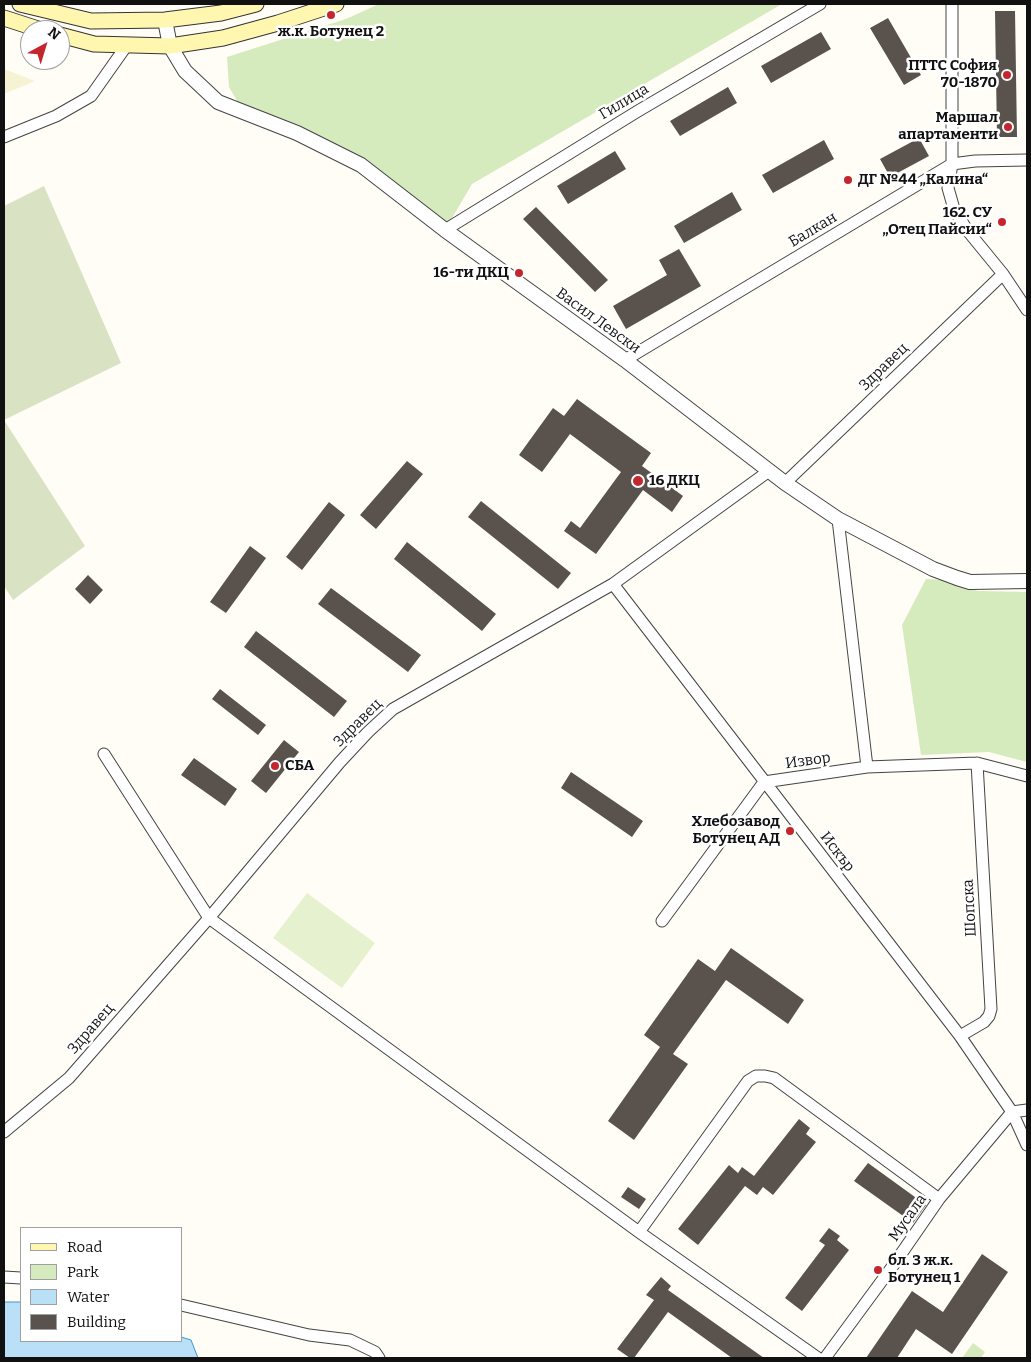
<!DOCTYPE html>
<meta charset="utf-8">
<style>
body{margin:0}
#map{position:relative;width:1031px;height:1362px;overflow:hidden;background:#fffdf5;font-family:Bitter,serif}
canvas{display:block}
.frame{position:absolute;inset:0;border:5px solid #111;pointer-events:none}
.legend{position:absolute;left:20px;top:1227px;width:162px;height:115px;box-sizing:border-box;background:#fff;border:1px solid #a0a0a0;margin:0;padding:6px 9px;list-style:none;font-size:15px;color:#111}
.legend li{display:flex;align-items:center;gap:10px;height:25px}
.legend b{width:25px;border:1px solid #a0a0a0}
.north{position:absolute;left:20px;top:20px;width:50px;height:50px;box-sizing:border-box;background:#fff;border:1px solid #a0a0a0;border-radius:50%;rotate:39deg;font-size:14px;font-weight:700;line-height:20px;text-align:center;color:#111}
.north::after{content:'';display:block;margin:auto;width:18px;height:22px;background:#c4262e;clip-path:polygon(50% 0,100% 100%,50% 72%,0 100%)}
</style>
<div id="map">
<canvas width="1031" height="1362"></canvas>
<div class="frame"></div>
<ul class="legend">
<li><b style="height:6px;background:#fff6b0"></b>Road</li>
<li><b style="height:14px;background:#d5ebbd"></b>Park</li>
<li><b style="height:14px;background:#b9e0f7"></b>Water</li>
<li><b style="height:14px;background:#5a524d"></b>Building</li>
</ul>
<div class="north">N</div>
</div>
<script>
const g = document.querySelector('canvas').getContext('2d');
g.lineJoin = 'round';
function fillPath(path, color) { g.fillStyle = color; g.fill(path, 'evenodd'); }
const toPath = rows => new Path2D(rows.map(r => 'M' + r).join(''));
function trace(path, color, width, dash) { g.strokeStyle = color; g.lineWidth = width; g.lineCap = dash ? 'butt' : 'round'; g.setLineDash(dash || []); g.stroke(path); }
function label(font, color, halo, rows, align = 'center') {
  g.font = font + ' Bitter,serif'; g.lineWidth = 5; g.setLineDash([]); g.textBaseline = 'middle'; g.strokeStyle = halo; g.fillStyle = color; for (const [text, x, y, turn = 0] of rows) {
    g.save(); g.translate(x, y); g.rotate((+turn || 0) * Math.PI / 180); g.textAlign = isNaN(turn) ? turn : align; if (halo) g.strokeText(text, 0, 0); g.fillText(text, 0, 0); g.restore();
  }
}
fillPath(toPath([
 [4,69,35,81,4,94]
]), '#f6f3d4');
fillPath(toPath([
 [379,4,782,4,472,184,445,230,361,165,243,111,229,87,227,57,346,19],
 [926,579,946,580,978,591,1027,592,1027,762,989,752,921,755,902,625],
 [973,1343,985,1352,981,1358,962,1358]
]), '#d5ebbd');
fillPath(toPath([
 [44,186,121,363,4,420,85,546,13,600,4,586,4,206]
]), '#d9e3c4');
fillPath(toPath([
 [307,893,375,943,342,988,273,938]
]), '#e6f2cf');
const water = toPath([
 [4,1302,21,1302,21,1341,181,1341,181,1337,191,1340,198,1358,4,1358,4,1302]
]);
fillPath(water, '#b9e0f7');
trace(water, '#3f96cf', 1);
fillPath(toPath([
 [995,11,1015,11,1017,137,997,137],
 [888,18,921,75,904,85,870,28],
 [821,32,831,49,771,83,761,66],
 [728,87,737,103,680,136,670,121],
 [919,138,929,156,890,177,880,159],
 [824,140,834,159,773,193,762,175],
 [615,151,626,169,568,204,557,186],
 [732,192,742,210,684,243,674,226],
 [536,207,608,280,595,292,523,219],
 [679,249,701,286,626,329,613,306,667,275,659,260],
 [577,399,651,453,642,466,683,496,672,512,643,490,596,554,564,531,571,521,580,528,621,472,570,434,542,472,519,455,553,408,564,416],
 [407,461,423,474,376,529,360,515],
 [481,501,571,573,558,589,468,517],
 [329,502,345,515,302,570,286,557],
 [407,542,496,614,482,631,394,559],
 [250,546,266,558,226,613,210,602],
 [88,575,103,590,90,604,75,589],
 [331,588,421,655,408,672,318,604],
 [256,631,347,701,334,717,244,647],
 [220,689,266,725,258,735,212,699],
 [284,740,299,752,266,793,251,781],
 [194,758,237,789,225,806,181,775],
 [571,772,643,821,632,837,561,788],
 [731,948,804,1000,788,1024,726,980,673,1054,688,1064,634,1140,608,1121,660,1047,644,1035,698,959,715,971],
 [799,1119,810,1128,806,1134,816,1142,773,1195,763,1187,757,1195,745,1186,698,1245,678,1229,729,1165,738,1173,742,1167,754,1176],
 [868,1163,926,1205,913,1223,854,1181],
 [628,1187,646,1199,639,1209,621,1197],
 [829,1228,840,1236,837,1240,849,1250,802,1311,785,1298,825,1245,819,1241],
 [982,1254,1008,1272,952,1354,916,1329,897,1358,866,1358,912,1291,943,1312],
 [661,1277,671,1286,668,1290,764,1358,732,1358,668,1312,634,1358,630,1358,617,1349,654,1300,646,1295]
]), '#5a524d');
const minor = toPath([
 [952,4,952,164,948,188,954,209,967,230,1003,274,1027,310],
 [4,137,56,116,91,96,127,45],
 [445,230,638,111,820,4],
 [625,360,952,164,975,161,1027,160],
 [785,483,1003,274],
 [838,519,867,767],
 [613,584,960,1036,1012,1112,1027,1145],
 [104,754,209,918,639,1232,818,1358],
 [662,921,764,782,867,767,977,763,1027,776],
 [960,1036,984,1022,989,1016,991,1009,977,763],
 [4,1132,69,1078,209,918,340,762,368,732,393,709,613,584,769,471],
 [639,1232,748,1081,756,1076,765,1076,774,1078,939,1199],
 [4,1277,21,1278],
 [181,1305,309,1335,350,1340,375,1352,379,1358],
 [825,1358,892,1267,939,1199,1012,1112,1027,1110]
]);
const tertiary = toPath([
 [165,20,170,46,185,71,218,102,297,133,361,165,445,230,625,360,785,483,838,519,933,569,957,578,970,582,1027,581]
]);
const secondary = toPath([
 [20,4,91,21,165,20,221,13,256,4],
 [4,18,41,30],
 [60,35,94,44,170,46,223,38,278,23,336,4]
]);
trace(minor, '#444', 13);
trace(tertiary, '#444', 16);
trace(secondary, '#333', 17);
trace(minor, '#fff', 11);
trace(tertiary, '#fff', 14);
trace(secondary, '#fff6b0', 15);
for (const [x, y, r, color] of [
 [331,15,5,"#c4262e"],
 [1007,75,5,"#c4262e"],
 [1008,127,5,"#c4262e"],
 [848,180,5,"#c4262e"],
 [1002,222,5,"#c4262e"],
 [519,273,5,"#c4262e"],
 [638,481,6,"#c4262e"],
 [275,766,5,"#c4262e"],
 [790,831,5,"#c4262e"],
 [878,1270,5,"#c4262e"]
]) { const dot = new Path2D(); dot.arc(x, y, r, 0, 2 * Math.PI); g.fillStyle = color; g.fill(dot); trace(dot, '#fff', 2); }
label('bold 15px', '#111', '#fff', [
 ["ж.к. Ботунец 2",331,32,"center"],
 ["ПТТС София",997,66],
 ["70-1870",997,83],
 ["Маршал",998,118],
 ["апартаменти",998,135],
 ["ДГ №44 „Калина“",858,180,"left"],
 ["162. СУ",992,213],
 ["„Отец Пайсии“",992,230],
 ["16-ти ДКЦ",509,273],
 ["16 ДКЦ",649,481,"left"],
 ["СБА",285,766,"left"],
 ["Хлебозавод",780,822],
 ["Ботунец АД",780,839],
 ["бл. 3 ж.к.",888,1261,"left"],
 ["Ботунец 1",888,1278,"left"]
], 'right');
label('15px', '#111', '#fff', [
 ["Гилица",624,102,-31],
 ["Балкан",813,230,-31],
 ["Васил Левски",598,321,36],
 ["Здравец",884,367,-44],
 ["Здравец",358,723,-45],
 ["Извор",808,761,-8],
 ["Искър",837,852,52],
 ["Шопска",970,908,-93],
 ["Здравец",91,1029,-49],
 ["Мусала",908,1218,-55]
]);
</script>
